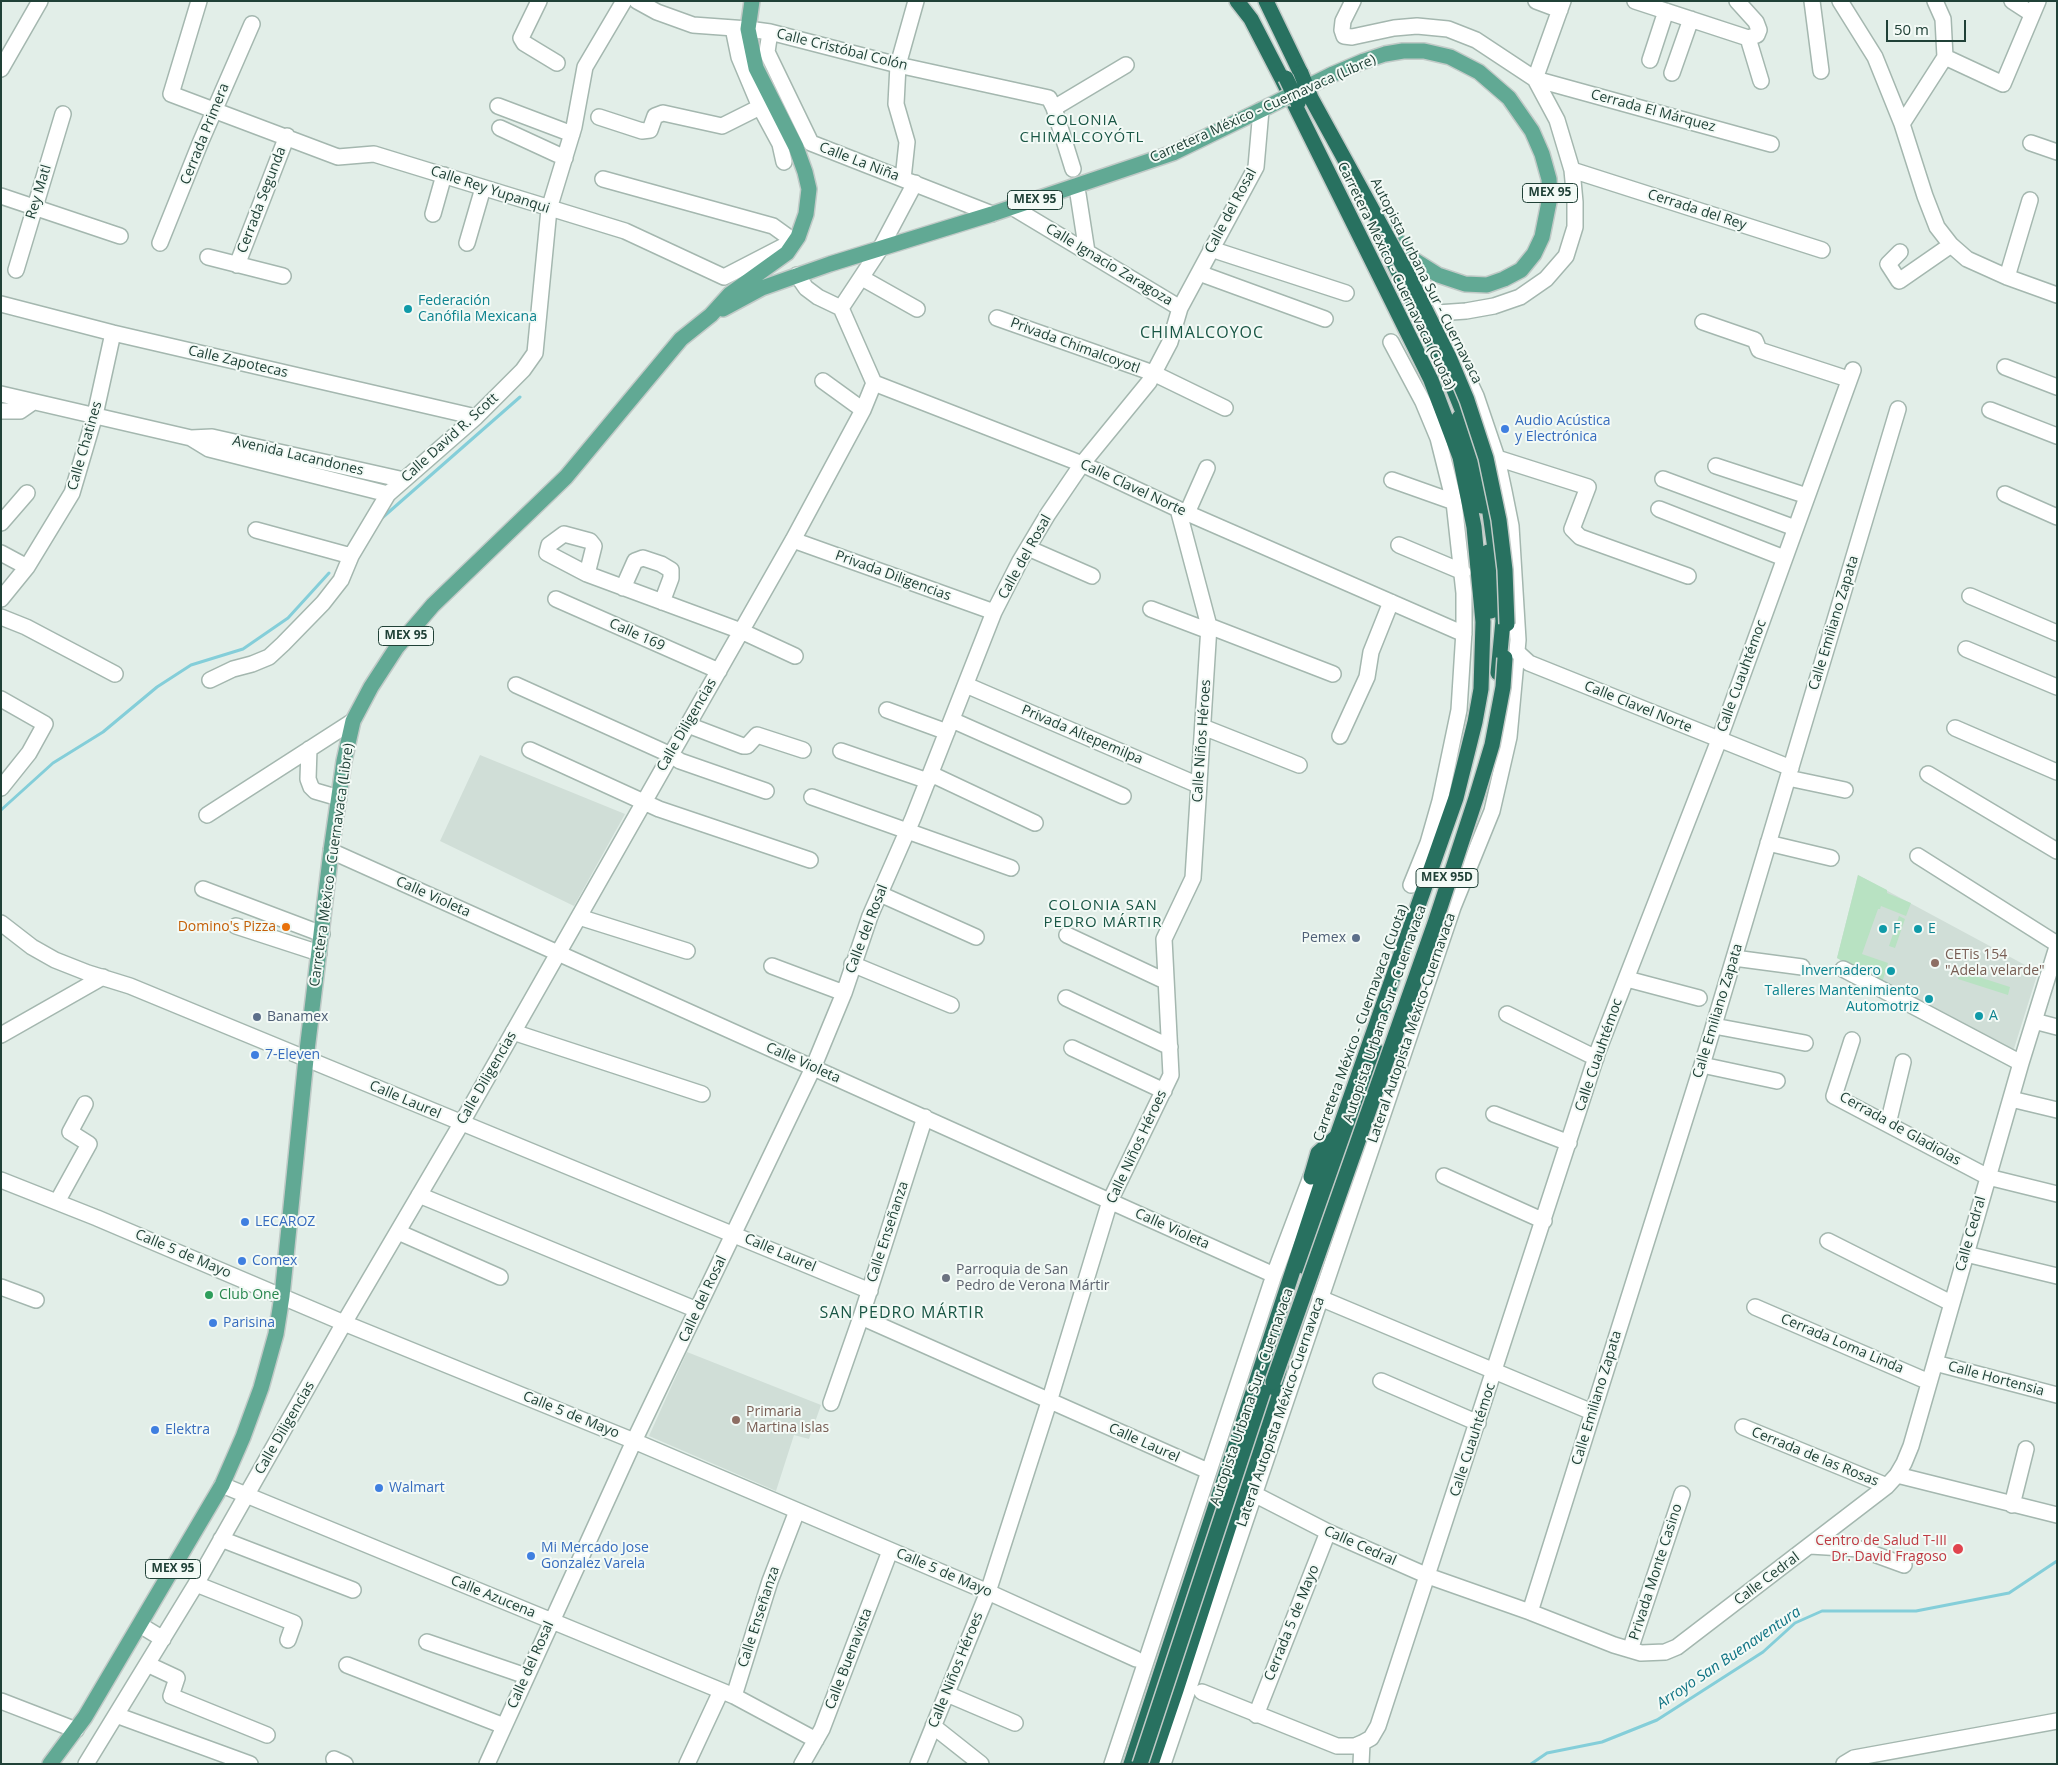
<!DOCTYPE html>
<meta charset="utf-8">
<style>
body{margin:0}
#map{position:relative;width:2058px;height:1765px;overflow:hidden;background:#e2eee8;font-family:"Open Sans",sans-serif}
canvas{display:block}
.frame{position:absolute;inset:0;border:2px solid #204137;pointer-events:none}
.scale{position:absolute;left:1886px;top:20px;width:80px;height:22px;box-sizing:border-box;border:2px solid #204137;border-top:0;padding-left:6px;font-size:15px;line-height:18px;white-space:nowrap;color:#204137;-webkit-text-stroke:4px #f3faf6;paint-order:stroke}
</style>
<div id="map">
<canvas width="2058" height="1765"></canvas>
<div class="frame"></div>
<div class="scale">50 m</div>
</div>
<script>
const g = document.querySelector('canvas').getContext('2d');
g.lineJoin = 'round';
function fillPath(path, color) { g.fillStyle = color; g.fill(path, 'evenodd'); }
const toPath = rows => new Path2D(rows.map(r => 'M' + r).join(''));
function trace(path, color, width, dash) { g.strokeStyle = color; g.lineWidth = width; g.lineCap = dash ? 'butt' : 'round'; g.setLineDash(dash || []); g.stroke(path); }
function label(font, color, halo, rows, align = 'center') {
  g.font = font + ' "Open Sans",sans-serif'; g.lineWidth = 4; g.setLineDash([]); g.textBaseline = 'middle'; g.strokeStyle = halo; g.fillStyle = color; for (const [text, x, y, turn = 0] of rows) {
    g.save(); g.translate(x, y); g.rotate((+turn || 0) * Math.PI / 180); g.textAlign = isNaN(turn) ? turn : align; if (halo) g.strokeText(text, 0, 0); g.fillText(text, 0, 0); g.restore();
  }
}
fillPath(toPath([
 [480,755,625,814,574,906,440,841],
 [1858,875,2038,972,2012,1055,1837,958],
 [687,1352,821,1405,809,1439,794,1435,776,1491,649,1436]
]), '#d0ded7');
fillPath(toPath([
 [1858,875,1887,890,1887,893,1911,903,1906,916,1881,906,1880,909,1878,909,1862,954,1888,963,1882,983,1837,958],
 [1899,916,1905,919,1895,948,1889,946],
 [1960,971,2010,987,2008,995,1958,979]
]), '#b8e2c2');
trace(toPath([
 [382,518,520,397],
 [1,810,53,763,103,732,157,687,191,665,243,649,288,618,329,573],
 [1531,1764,1547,1753,1602,1742,1657,1720,1763,1652,1795,1623,1822,1611,1916,1611,2009,1593,2057,1561]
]), '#84ced9', 3);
const minor = toPath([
 [199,1,171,94,338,157,374,154,625,231,724,277,784,246,797,237],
 [539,1,521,38,524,43,557,63],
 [637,1,657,12,693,25,748,29,770,32,898,65,1049,98,1054,108,1073,169],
 [1353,1,1343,21,1342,30,1344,36,1352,37,1394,28,1417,26,1448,29,1476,40,1535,79,1557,120,1572,170,1575,202,1575,227,1566,256,1546,279,1520,297,1494,306,1466,311,1437,313],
 [1536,1,1560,10],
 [1563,1,1535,79,1771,144],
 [1635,1,1748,38,1757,35,1759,30,1756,22,1737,1],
 [1812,1,1821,71],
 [1840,1,1875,57,1902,124,1925,196,1937,227,1951,245,1967,259,2007,277,2057,295],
 [1935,1,1943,19,1945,57,2003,84,2038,1],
 [2012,1,2032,14],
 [733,28,739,57,760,107,780,144,784,162],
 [770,32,767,52,811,143,992,214],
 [1748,38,1761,81],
 [1650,60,1666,11],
 [1,69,40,1],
 [1672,73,1691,19],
 [498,106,572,134],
 [1054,108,1126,65],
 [599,117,642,131,650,130,655,116,663,113,722,126,772,101],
 [1902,124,1945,57],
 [500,128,565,158],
 [2031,143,2057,152],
 [1572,170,1822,250],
 [603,179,773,226,791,239],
 [903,179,907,142,896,104,898,65,916,1],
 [1078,194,1087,252],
 [1,196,120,236],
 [1012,207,1180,308],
 [433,214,444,175],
 [160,243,201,141,252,24],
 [467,243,483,188],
 [1211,249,1346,293],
 [1900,252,1888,264,1899,281,1951,245],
 [208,257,283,276],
 [237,265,287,136],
 [16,270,63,114],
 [1199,273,1325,319],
 [797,275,806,288,818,297,841,308,874,383,1082,464,1178,509,1464,634],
 [2007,277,2030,200],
 [862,278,917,309],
 [1,304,113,333,476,417],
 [841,308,880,249,915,183],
 [997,318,1153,373,1225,408],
 [1703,322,1755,340,1759,350,1848,379],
 [1391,342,1423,402,1438,438,1454,502,1464,593,1464,631,1459,710,1440,801,1428,843,1411,885],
 [2005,367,2057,387],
 [823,381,863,410],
 [1,394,191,438,209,449,388,494],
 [1990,410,2057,436],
 [1,411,20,411,33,402],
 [191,438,212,437,404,480],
 [1497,458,1588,487,1572,529,1580,537,1688,576],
 [1716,466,1807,496],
 [1663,479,1795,528],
 [1392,480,1454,502],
 [2005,494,2057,517],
 [1659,509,1784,558],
 [1187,513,1207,468],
 [1,523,27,493],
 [256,530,351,556],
 [793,540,994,612],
 [1399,545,1463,572],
 [1028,548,1092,576],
 [1,553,27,567],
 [587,574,594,546,590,541,564,534,549,545,547,553,587,574,741,631,795,656],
 [623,588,635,561,643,558,661,564,671,570,671,578,662,602],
 [1970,596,2057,633],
 [1,599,27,567,72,493,95,415,113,333],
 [556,599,719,671],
 [1151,609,1209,631],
 [1,617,26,627,115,674],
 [1209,626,1333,674],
 [1966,649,2057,687],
 [1517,652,1529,663,1791,768],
 [210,680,233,669,252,664,269,657,283,644,323,603,341,580,351,556,388,494,476,417,523,370,535,353,549,209,574,127,585,67,624,1],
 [516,685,671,755,680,761,766,791],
 [966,685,1198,785],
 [1,699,45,724,29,753,1,788],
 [887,710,947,732],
 [952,720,1123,796],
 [688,725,743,746,747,746,757,735,803,750],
 [1203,727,1299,765],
 [1955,728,2057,772],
 [1340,736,1367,677,1371,652,1391,602],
 [309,749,308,779,311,787,315,791,339,798],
 [530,750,659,809,810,860],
 [841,751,928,781],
 [931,774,1035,823],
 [1928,774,2057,851],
 [1788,778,1845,790],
 [812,797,1011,868],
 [207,815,353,721],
 [1768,843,1831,858],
 [331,851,1274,1275],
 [1918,856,2057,944],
 [203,889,322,934],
 [880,894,976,937],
 [579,917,687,951],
 [1,923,32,947,55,960,88,973,130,986,870,1291],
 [236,926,319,953],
 [1067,935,1165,981],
 [1734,958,1802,967],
 [852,964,951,1005],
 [772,966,844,993],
 [1843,969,2021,1063],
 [1627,979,1699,998],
 [1066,998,1170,1047],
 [1507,1014,1596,1058],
 [2034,1021,2057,1027],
 [1714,1026,1805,1043],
 [513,1032,702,1094],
 [1,1035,103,977],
 [1852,1040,1834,1096,1988,1177,2057,1194],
 [1072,1048,1164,1091],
 [1702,1065,1777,1081],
 [2011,1099,2057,1110],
 [1494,1114,1569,1143],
 [1888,1124,1903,1062],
 [1444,1176,1544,1221],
 [1,1180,97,1218,344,1323,634,1441,988,1592,1136,1659],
 [419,1195,697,1310],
 [57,1202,89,1144,70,1132,85,1104],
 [398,1232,500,1277],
 [1828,1241,1951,1303],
 [1966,1254,2057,1276],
 [1,1287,36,1300],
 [1320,1298,1592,1412],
 [1755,1307,1929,1382],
 [861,1317,1208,1471],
 [1935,1363,2057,1395],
 [1381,1381,1478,1423],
 [831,1403,861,1317,925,1117],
 [1743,1427,1887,1486],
 [1897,1475,2057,1515],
 [222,1485,734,1696,816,1740],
 [1254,1494,1328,1532,1428,1576,1530,1612,1614,1645,1641,1653,1665,1652,1677,1647,1887,1486,1897,1475,1904,1463,1911,1446,2021,1063,2057,947],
 [2012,1505,2026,1449],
 [221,1539,353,1590],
 [1810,1546,1860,1549,1904,1565],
 [196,1584,294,1623,288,1640],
 [1530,1612,1702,1065,1898,409],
 [140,1625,163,1639],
 [427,1642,526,1676],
 [1630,1650,1682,1494],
 [147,1664,177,1678,171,1696,267,1735],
 [347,1665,504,1726],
 [1202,1692,1337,1746,1355,1746,1362,1743,1371,1738,1378,1726,1598,1051,1719,740,1853,370],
 [947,1694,1015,1723],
 [734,1696,770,1581,797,1511],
 [1,1701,76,1730],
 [116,1715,250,1764],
 [1256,1715,1328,1532],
 [933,1726,981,1764],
 [334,1759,345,1764],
 [86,1764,196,1584,344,1323,461,1124,793,540,863,410,874,383],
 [487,1764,634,1441,813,1068,844,993,870,916,913,818,994,612,1020,561,1048,514,1082,464,1149,382,1170,342,1180,308,1256,167,1261,110],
 [687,1764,721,1691],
 [802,1764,822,1729,890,1551],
 [918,1764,988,1592,1049,1402,1110,1201,1171,1075,1164,939,1193,878,1209,626,1178,509],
 [1112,1764,1274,1275,1311,1177],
 [1163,1764,1453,907,1492,811,1509,737,1518,640,1511,526,1504,491,1497,458,1476,396,1411,258],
 [1361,1764,1362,1743],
 [1844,1764,1854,1758,2057,1721]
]);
const major = toPath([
 [1331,75,1364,61,1385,54,1403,51,1424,51,1450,57,1479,72,1509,98,1532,131,1542,154,1549,179,1550,197,1542,237,1534,254,1521,270,1504,279,1487,285,1465,284,1438,275,1411,258,1389,230],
 [723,309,762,288,830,264,992,214,1173,153,1267,107],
 [50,1764,85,1717,222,1485,243,1437,261,1388,276,1334,282,1296,306,1059,331,851,344,761,353,721,371,687,397,647,433,605,566,477,681,339,711,315,730,294,787,253,798,237,806,214,809,189,805,172,796,147,756,68,748,29,752,1]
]);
const highway = toPath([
 [1266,1,1306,84],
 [1390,255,1442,360,1469,427],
 [1459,418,1479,489,1482,506],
 [1487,492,1497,563],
 [1488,552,1491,611],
 [1498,673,1503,621,1502,609],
 [1311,1177,1318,1153,1336,1137],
 [1305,1267,1378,1052],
 [1131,1764,1337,1136,1456,798,1475,722,1481,689,1483,622,1474,527,1460,457,1431,380,1282,79,1251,19,1237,1],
 [1151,1764,1176,1690,1279,1371]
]);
trace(minor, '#a4b7af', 18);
trace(major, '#c1cac7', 18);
trace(highway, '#c1cac7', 18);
trace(minor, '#fff', 15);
trace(major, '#61a994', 15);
trace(highway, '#287160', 15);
const majorBridge = toPath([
 [1267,107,1331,75]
]);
const highwayBridge = toPath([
 [1301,73,1311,98,1406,271,1449,357,1467,400,1486,458,1499,520,1505,570,1507,624],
 [1286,78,1298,103],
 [1273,1382,1435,923,1476,798,1492,745,1503,687,1505,658],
 [1140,1764,1263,1392]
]);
trace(majorBridge, '#c1cac7', 18, []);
trace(highwayBridge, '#c1cac7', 18, []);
trace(majorBridge, '#61a994', 15);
trace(highwayBridge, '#287160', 15);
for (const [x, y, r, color] of [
 [408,309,5,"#0f9aa8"],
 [1505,429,5,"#3f7fe0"],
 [286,927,5,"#e8710a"],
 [1883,929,5,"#0f9aa8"],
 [1918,929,5,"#0f9aa8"],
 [1356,938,5,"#5c6f8a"],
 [1935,963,5,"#8d6e63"],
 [1891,971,5,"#0f9aa8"],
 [1929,999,5,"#0f9aa8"],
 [1979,1016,5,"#0f9aa8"],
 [257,1017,5,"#5c6f8a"],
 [255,1055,5,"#3f7fe0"],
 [245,1222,5,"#3f7fe0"],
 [242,1261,5,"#3f7fe0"],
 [946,1278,5,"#6b7280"],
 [209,1295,5,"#2e9e5b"],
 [213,1323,5,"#3f7fe0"],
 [736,1420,5,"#8d6e63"],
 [155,1430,5,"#3f7fe0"],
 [379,1488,5,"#3f7fe0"],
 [1958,1549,6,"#e0444e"],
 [531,1556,5,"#3f7fe0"]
]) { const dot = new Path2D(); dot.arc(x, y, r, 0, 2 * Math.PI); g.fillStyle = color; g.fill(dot); trace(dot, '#f3faf6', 2); }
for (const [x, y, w] of [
 [1550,193,55],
 [1035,200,55],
 [406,636,55],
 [1447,878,62],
 [173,1569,55]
]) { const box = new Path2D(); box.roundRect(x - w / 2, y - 9.5, w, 19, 4); g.fillStyle = '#f3faf6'; g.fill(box); trace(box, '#204137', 1); }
label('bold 12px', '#204137', null, [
 ["MEX 95",1550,193],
 ["MEX 95",1035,200],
 ["MEX 95",406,636],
 ["MEX 95D",1447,878],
 ["MEX 95",173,1569]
]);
label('14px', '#204137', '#f3faf6', [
 ["Calle Cristóbal Colón",842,50,14],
 ["Carretera México - Cuernavaca (Libre)",1263,109,-24],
 ["Cerrada El Márquez",1653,111,15],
 ["Cerrada Primera",205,134,-68],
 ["Calle La Niña",859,162,21],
 ["Calle Rey Yupanqui",490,190,18],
 ["Rey Matl",39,192,-73],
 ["Cerrada Segunda",262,200,-69],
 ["Cerrada del Rey",1697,210,18],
 ["Calle del Rosal",1231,211,-62],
 ["Calle Ignacio Zaragoza",1109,265,31],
 ["Carretera México - Cuernavaca (Cuota)",1396,276,64],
 ["Autopista Urbana Sur - Cuernavaca",1426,281,63],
 ["Privada Chimalcoyotl",1075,346,20],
 ["Calle Zapotecas",238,362,13],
 ["Calle David R. Scott",450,438,-42],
 ["Calle Chatines",85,446,-74],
 ["Avenida Lacandones",298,456,13],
 ["Calle Clavel Norte",1133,488,25],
 ["Calle del Rosal",1025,557,-61],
 ["Privada Diligencias",893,576,20],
 ["Calle Emiliano Zapata",1834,623,-73],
 ["Calle 169",637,635,24],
 ["Calle Cuauhtémoc",1742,676,-70],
 ["Calle Clavel Norte",1638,707,22],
 ["Calle Diligencias",687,725,-60],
 ["Privada Altepemilpa",1082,735,23],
 ["Calle Niños Héroes",1202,741,-86],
 ["Carretera México - Cuernavaca (Libre)",332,865,-82],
 ["Calle Violeta",433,897,24],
 ["Calle del Rosal",867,929,-69],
 ["Calle Emiliano Zapata",1718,1011,-73],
 ["Autopista Urbana Sur - Cuernavaca",1385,1014,-71],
 ["Carretera México - Cuernavaca (Cuota)",1361,1023,-70],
 ["Lateral Autopista México-Cuernavaca",1412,1028,-71],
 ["Calle Cuauhtémoc",1599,1055,-71],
 ["Calle Violeta",803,1063,24],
 ["Calle Diligencias",487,1078,-60],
 ["Calle Laurel",405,1100,23],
 ["Cerrada de Gladiolas",1900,1129,29],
 ["Calle Niños Héroes",1137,1147,-65],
 ["Calle Violeta",1172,1229,24],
 ["Calle Enseñanza",888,1232,-72],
 ["Calle Cedral",1971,1234,-74],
 ["Calle Laurel",780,1253,23],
 ["Calle 5 de Mayo",183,1254,23],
 ["Calle del Rosal",703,1299,-65],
 ["Cerrada Loma Linda",1842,1344,23],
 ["Calle Hortensia",1996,1379,15],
 ["Autopista Urbana Sur - Cuernavaca",1252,1397,-71],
 ["Calle Emiliano Zapata",1597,1398,-73],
 ["Lateral Autopista México-Cuernavaca",1281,1412,-71],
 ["Calle 5 de Mayo",571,1415,22],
 ["Calle Diligencias",285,1428,-60],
 ["Calle Cuauhtémoc",1473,1440,-72],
 ["Calle Laurel",1144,1443,24],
 ["Cerrada de las Rosas",1815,1457,22],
 ["Calle Cedral",1360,1546,24],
 ["Privada Monte Casino",1656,1572,-72],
 ["Calle 5 de Mayo",944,1573,23],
 ["Calle Cedral",1767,1579,-37],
 ["Calle Azucena",493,1597,22],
 ["Calle Enseñanza",759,1617,-72],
 ["Cerrada 5 de Mayo",1292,1623,-68],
 ["Calle Buenavista",849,1659,-69],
 ["Calle del Rosal",531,1665,-66],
 ["Calle Niños Héroes",956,1670,-68]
]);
label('14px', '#0d838f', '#f3faf6', [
 ["Federación",418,301],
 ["Canófila Mexicana",418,317],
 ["F",1893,929],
 ["E",1928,929],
 ["Invernadero",1881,971,"right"],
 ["Talleres Mantenimiento",1919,991,"right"],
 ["Automotriz",1919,1007,"right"],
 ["A",1989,1016]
], 'left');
label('14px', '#366cbe', '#f3faf6', [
 ["Audio Acústica",1515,421],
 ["y Electrónica",1515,437],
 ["7-Eleven",265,1055],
 ["LECAROZ",255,1222],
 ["Comex",252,1261],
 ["Parisina",223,1323],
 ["Elektra",165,1430],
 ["Walmart",389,1488],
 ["Mi Mercado Jose",541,1548],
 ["Gonzalez Varela",541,1564]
], 'left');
label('14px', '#c56008', '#f3faf6', [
 ["Domino's Pizza",276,927]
], 'right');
label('14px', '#4e5e75', '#f3faf6', [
 ["Pemex",1346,938],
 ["Banamex",267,1017,"left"]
], 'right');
label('14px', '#785e54', '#f3faf6', [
 ["CETis 154",1945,955],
 ["\"Adela velarde\"",1945,971],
 ["Primaria",746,1412],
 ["Martina Islas",746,1428]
], 'left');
label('14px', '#5b616d', '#f3faf6', [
 ["Parroquia de San",956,1270],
 ["Pedro de Verona Mártir",956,1286]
], 'left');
label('14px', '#27864d', '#f3faf6', [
 ["Club One",219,1295]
], 'left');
label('14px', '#be3a42', '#f3faf6', [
 ["Centro de Salud T-III",1947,1541],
 ["Dr. David Fragoso",1947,1557]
], 'right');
g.letterSpacing = '1px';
label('15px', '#195645', '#f3faf6', [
 ["COLONIA",1082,121],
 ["CHIMALCOYÓTL",1082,138],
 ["COLONIA SAN",1103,906],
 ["PEDRO MÁRTIR",1103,923]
]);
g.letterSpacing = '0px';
label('italic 15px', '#127585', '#f3faf6', [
 ["Arroyo San Buenaventura",1729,1658,-34]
]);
g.letterSpacing = '1px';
label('16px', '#195645', '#f3faf6', [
 ["CHIMALCOYOC",1202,333],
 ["SAN PEDRO MÁRTIR",902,1313]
]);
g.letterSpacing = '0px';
</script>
